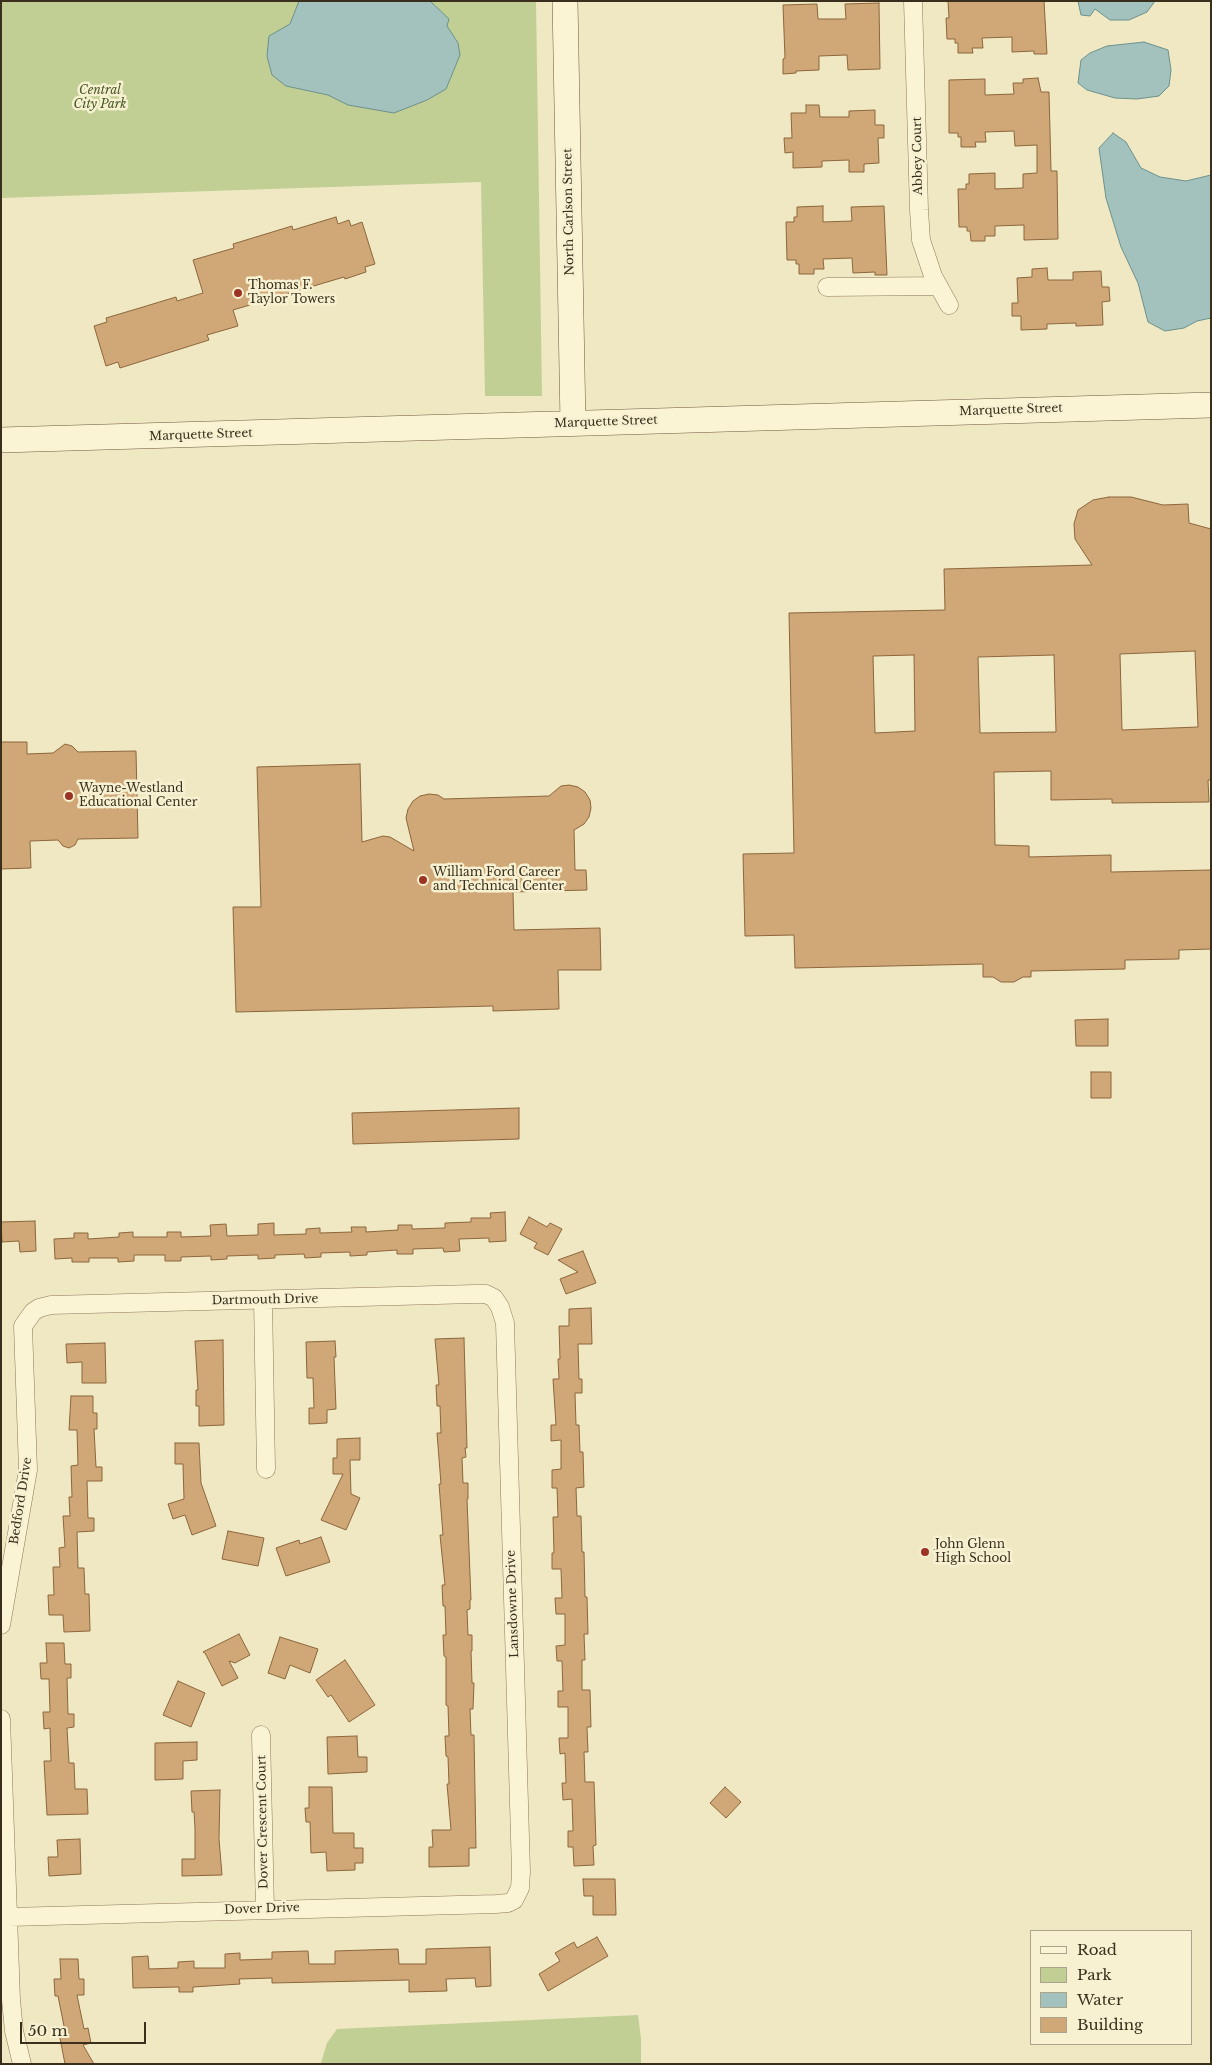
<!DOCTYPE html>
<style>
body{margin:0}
#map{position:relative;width:1212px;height:2065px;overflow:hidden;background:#f0e8c2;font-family:"Libre Baskerville",serif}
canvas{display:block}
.frame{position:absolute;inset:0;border:2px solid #3a2f1d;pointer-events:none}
.legend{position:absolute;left:1030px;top:1930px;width:162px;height:115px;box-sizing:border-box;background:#f7f1d2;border:1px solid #aba38a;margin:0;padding:6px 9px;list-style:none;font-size:15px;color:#3a2f1d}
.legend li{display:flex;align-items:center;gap:10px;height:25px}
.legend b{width:25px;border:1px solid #aba38a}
.scale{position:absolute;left:20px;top:2022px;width:126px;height:22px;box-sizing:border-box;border:2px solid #3a2f1d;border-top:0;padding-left:6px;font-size:15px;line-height:18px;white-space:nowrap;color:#3a2f1d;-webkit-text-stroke:4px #f7f1d2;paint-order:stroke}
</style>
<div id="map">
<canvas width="1212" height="2065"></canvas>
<div class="frame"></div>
<ul class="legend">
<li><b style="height:6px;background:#faf4d5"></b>Road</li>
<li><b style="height:14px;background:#c1cf95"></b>Park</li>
<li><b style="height:14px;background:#a4c2bd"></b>Water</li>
<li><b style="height:14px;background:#d0a776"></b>Building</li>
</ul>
<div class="scale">50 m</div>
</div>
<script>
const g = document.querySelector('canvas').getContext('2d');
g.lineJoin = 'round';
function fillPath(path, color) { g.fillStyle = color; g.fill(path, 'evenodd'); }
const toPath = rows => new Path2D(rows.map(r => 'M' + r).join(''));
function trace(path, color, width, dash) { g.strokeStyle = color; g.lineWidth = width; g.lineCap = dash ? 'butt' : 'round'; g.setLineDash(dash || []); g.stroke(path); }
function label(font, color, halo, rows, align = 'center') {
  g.font = font + ' "Libre Baskerville",serif'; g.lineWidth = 5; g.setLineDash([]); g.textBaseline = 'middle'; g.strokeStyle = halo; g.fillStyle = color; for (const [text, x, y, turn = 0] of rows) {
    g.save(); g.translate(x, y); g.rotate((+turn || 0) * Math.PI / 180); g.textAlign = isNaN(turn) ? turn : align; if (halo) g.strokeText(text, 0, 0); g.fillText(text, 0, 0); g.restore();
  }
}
fillPath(toPath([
 [1,1,536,1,542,396,485,396,481,182,1,198],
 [638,2015,641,2039,641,2064,321,2063,327,2043,337,2029]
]), '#c1cf95');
const water = toPath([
 [299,1,430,1,449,19,447,26,458,43,460,55,446,89,427,100,394,113,348,105,328,95,286,86,272,75,267,56,269,36,290,24,299,1],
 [1078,1,1155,1,1147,12,1129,20,1110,20,1095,9,1090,16,1081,15,1078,1],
 [1144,42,1168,50,1171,70,1169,86,1159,96,1137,99,1115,98,1087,90,1078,83,1081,60,1090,53,1107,46,1144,42],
 [1113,133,1126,142,1141,168,1160,177,1186,181,1211,175,1211,318,1197,321,1184,328,1165,331,1148,322,1138,283,1121,247,1106,198,1099,148,1113,133]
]);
fillPath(water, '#a4c2bd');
trace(water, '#6b918c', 1);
const building = toPath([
 [948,1,1044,1,1047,54,1034,54,1034,51,1012,52,1012,37,982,38,983,48,972,48,973,53,958,53,958,43,955,43,955,39,947,39,946,18,949,18,948,1],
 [879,3,880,69,848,70,847,55,819,56,819,70,796,71,796,73,783,74,783,59,785,58,783,5,817,4,818,19,846,19,845,4,879,3],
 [1038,78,1041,92,1049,92,1051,171,1057,171,1058,239,1024,240,1024,225,995,226,995,236,985,236,985,241,971,241,970,231,967,231,967,227,959,227,958,189,966,189,966,184,969,184,969,174,995,173,995,189,1023,188,1023,174,1037,173,1037,145,1015,146,1014,131,985,132,986,142,975,142,976,147,961,147,961,137,958,137,958,133,949,133,949,80,985,79,985,95,1014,94,1013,83,1023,83,1023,79,1038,78],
 [806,105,819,105,820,117,849,117,849,111,875,110,875,125,884,125,884,138,878,138,879,163,864,164,864,172,849,172,849,160,822,161,822,167,793,168,793,152,785,153,784,138,792,138,791,113,806,113,806,105],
 [823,206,823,222,852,221,851,207,884,206,887,275,875,275,875,272,853,273,852,258,823,259,824,269,814,269,814,274,799,274,799,264,796,264,796,260,787,260,786,222,794,222,794,217,797,217,797,207,823,206],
 [336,217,338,224,349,220,351,226,362,222,375,264,365,267,366,272,345,279,344,277,233,310,238,326,207,335,209,340,120,368,118,362,106,366,94,326,107,322,106,318,143,307,176,297,177,301,203,293,193,260,234,248,233,244,292,226,293,230,336,217],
 [1047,268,1048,280,1073,280,1073,272,1101,271,1102,287,1109,287,1110,301,1102,302,1103,325,1076,326,1076,323,1047,324,1047,329,1021,330,1021,316,1012,316,1012,303,1018,303,1017,278,1032,277,1032,269,1047,268],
 [1109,497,1131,497,1163,505,1188,504,1189,523,1211,529,1211,780,1208,780,1209,802,1112,803,1112,799,1051,800,1051,771,994,772,995,845,1029,846,1029,857,1111,855,1111,872,1211,870,1211,949,1179,950,1179,959,1125,960,1125,969,1031,971,1031,977,1023,977,1014,982,1001,982,993,977,983,977,983,964,795,968,794,935,745,936,743,854,794,853,789,613,945,610,944,569,1092,565,1075,539,1074,524,1078,510,1093,500,1109,497],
 [1195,651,1198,727,1122,730,1120,654,1195,651],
 [914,655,915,731,875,733,873,656,914,655],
 [1054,655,1056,732,980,733,978,657,1054,655],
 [1,742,27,742,27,754,53,753,65,744,72,746,78,752,136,751,138,838,78,839,75,845,69,848,63,846,58,840,30,841,31,868,1,869,1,742],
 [360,764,362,842,383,836,390,837,414,851,406,818,408,809,413,801,420,796,429,794,438,795,444,799,549,796,561,786,569,785,578,787,585,792,590,800,591,808,589,817,584,824,574,830,575,870,586,870,587,890,513,892,514,930,600,928,601,970,558,970,559,1009,493,1011,493,1006,236,1012,233,907,261,907,257,767,360,764],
 [1108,1019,1108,1046,1076,1046,1075,1020,1108,1019],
 [1091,1072,1111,1072,1111,1098,1091,1098,1091,1072],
 [519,1108,519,1139,353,1144,352,1113,519,1108],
 [505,1212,506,1241,489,1242,489,1238,459,1239,460,1251,444,1252,443,1248,413,1249,413,1254,397,1254,397,1250,367,1252,367,1255,350,1256,350,1252,321,1253,321,1257,305,1258,304,1254,275,1255,275,1258,258,1259,258,1255,227,1256,227,1259,211,1260,211,1256,181,1257,181,1261,165,1261,165,1255,134,1255,134,1261,118,1262,118,1258,89,1258,89,1262,72,1262,72,1258,55,1259,54,1239,74,1238,74,1233,88,1233,88,1239,119,1237,119,1233,133,1232,133,1237,167,1237,167,1232,181,1232,181,1237,211,1236,210,1225,226,1224,227,1236,258,1235,258,1224,274,1223,274,1235,306,1234,306,1229,320,1228,320,1233,352,1232,351,1227,366,1227,366,1232,398,1230,398,1225,412,1225,412,1229,445,1228,445,1223,471,1222,471,1218,491,1218,490,1213,505,1212],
 [529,1217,547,1227,550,1223,562,1229,548,1255,534,1248,537,1243,520,1234,529,1217],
 [35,1221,36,1251,20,1252,19,1241,2,1242,1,1222,35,1221],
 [583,1251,596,1283,566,1294,560,1279,578,1272,558,1260,583,1251],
 [591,1308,592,1344,578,1344,579,1379,582,1379,582,1393,575,1393,576,1425,579,1425,580,1452,583,1452,584,1487,576,1488,577,1516,581,1516,582,1552,584,1552,585,1597,587,1597,588,1634,584,1634,585,1660,582,1660,582,1690,590,1690,591,1727,587,1727,588,1752,584,1752,585,1782,594,1782,596,1845,593,1846,594,1865,574,1866,573,1847,568,1847,568,1831,573,1831,572,1799,563,1800,562,1783,566,1783,565,1753,560,1754,559,1738,568,1738,568,1707,558,1707,558,1691,563,1691,562,1661,557,1661,556,1646,565,1645,565,1614,556,1614,555,1598,562,1598,561,1569,552,1569,552,1553,554,1553,553,1517,558,1517,557,1488,552,1488,552,1470,561,1469,561,1440,551,1441,551,1425,556,1425,553,1379,559,1379,558,1359,560,1359,559,1326,569,1326,569,1309,591,1308],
 [464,1338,467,1448,465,1448,466,1457,462,1458,463,1483,468,1483,468,1499,467,1499,471,1600,470,1600,470,1609,467,1610,468,1635,472,1635,472,1651,471,1651,472,1683,474,1683,473,1709,470,1709,471,1735,474,1735,476,1848,469,1848,469,1866,429,1867,429,1847,433,1847,432,1830,451,1830,447,1784,449,1784,448,1757,446,1756,445,1736,449,1736,448,1706,446,1705,446,1657,444,1656,443,1635,446,1635,445,1606,443,1606,442,1585,445,1585,440,1535,443,1535,439,1484,441,1484,437,1433,441,1433,440,1406,437,1406,436,1385,439,1385,435,1339,464,1338],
 [223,1340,224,1425,199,1426,199,1406,196,1406,196,1390,198,1390,195,1341,223,1340],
 [335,1341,336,1357,334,1357,336,1409,327,1410,327,1423,309,1424,309,1408,314,1408,313,1378,307,1378,306,1342,335,1341],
 [105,1343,106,1383,82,1383,82,1362,67,1363,66,1344,105,1343],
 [71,1396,93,1396,93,1413,97,1413,97,1429,94,1429,96,1467,102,1467,102,1481,87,1481,88,1518,94,1518,94,1531,77,1532,78,1568,84,1568,85,1594,89,1594,90,1631,64,1632,63,1615,49,1615,48,1595,54,1595,53,1567,60,1567,59,1548,65,1547,63,1516,70,1516,69,1497,72,1497,71,1466,78,1465,77,1430,69,1430,71,1396],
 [360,1438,360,1460,350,1460,351,1494,360,1498,346,1530,321,1520,343,1474,333,1474,333,1458,337,1458,337,1439,360,1438],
 [175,1443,199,1443,201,1483,216,1526,192,1535,185,1515,173,1519,168,1504,184,1499,183,1464,175,1464,175,1443],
 [228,1531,264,1538,258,1566,222,1559,228,1531],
 [321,1537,330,1562,286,1576,276,1548,299,1540,300,1544,321,1537],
 [239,1634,250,1655,235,1663,229,1661,238,1678,222,1686,205,1653,203,1652,239,1634],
 [280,1637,318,1649,310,1673,290,1665,285,1679,268,1673,280,1637],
 [46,1643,64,1643,65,1664,71,1664,71,1678,67,1678,68,1714,74,1714,74,1727,67,1728,69,1763,74,1763,75,1789,87,1789,88,1814,47,1815,44,1761,51,1761,50,1728,44,1729,43,1712,50,1712,49,1679,41,1679,40,1663,47,1663,46,1643],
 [345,1660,375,1705,349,1722,331,1695,328,1697,316,1680,345,1660],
 [178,1681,205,1693,191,1727,163,1715,178,1681],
 [357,1736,358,1757,367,1757,367,1772,328,1774,327,1737,357,1736],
 [197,1742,197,1760,183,1761,183,1779,155,1780,155,1743,197,1742],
 [309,1787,332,1787,333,1833,354,1833,354,1848,363,1848,363,1863,355,1863,355,1870,327,1871,326,1852,311,1853,310,1822,306,1822,305,1808,309,1808,309,1787],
 [725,1787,741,1802,726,1818,710,1803,725,1787],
 [220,1790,219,1839,222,1875,182,1876,182,1859,195,1859,195,1828,194,1812,192,1812,191,1791,220,1790],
 [80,1839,81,1874,49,1876,48,1857,58,1857,57,1840,80,1839],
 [583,1879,615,1879,616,1915,593,1915,593,1896,584,1896,583,1879],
 [597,1937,608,1956,548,1991,539,1974,560,1961,555,1953,574,1942,577,1948,597,1937],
 [490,1947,491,1986,476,1987,475,1978,446,1979,447,1991,409,1992,409,1980,272,1983,272,1978,239,1979,240,1984,193,1987,193,1992,179,1992,179,1987,133,1988,132,1957,148,1956,149,1969,178,1968,178,1962,194,1961,194,1968,225,1968,225,1954,240,1953,240,1960,272,1959,272,1952,308,1951,309,1964,335,1964,335,1951,398,1949,399,1964,426,1964,426,1949,490,1947],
 [60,1959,78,1959,79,1979,84,1979,84,1995,77,1995,84,2029,88,2028,91,2043,83,2045,94,2064,65,2064,59,2033,65,2031,58,1996,55,1996,54,1979,61,1979,60,1959]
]);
fillPath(building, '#d0a776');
trace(building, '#8b663d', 1);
const street = toPath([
 [913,1,919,210,921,240,933,276,949,305],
 [827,287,938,286],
 [263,1300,266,1469],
 [1,1625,28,1470,23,1326,33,1312,39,1308,51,1305,475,1294,486,1294,494,1298,500,1307,505,1323,521,1872,520,1888,514,1900,508,1903,496,1904,9,1917],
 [1,1719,11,2000,14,2031,22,2064],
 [261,1735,265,1909]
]);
const secondary = toPath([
 [565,1,573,423],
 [1,440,1211,405]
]);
trace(street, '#8b7958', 19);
trace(secondary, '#6c5a3b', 26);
trace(street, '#faf4d5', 18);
trace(secondary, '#faf4d5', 25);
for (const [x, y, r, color] of [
 [238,293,5,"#9c3425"],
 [69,796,5,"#9c3425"],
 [423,880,5,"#9c3425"],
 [925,1552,5,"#9c3425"]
]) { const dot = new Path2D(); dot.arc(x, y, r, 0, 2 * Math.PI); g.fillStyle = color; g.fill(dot); trace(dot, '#f7f1d2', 2); }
label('italic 12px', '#435723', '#f7f1d2', [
 ["Central",100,91],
 ["City Park",100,105]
]);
label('12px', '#3a2f1d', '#f7f1d2', [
 ["Abbey Court",918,156,-91],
 ["North Carlson Street",569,212,-91],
 ["Marquette Street",1011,410,-2],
 ["Marquette Street",606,422,-2],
 ["Marquette Street",201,435,-2],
 ["Dartmouth Drive",265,1300,-1],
 ["Bedford Drive",21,1501,-81],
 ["Lansdowne Drive",513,1604,-92],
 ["Dover Crescent Court",263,1822,-91],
 ["Dover Drive",262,1909,-2]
]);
label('12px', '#3a2f1d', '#f7f1d2', [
 ["Thomas F.",248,286],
 ["Taylor Towers",248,300],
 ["Wayne-Westland",79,789],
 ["Educational Center",79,803],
 ["William Ford Career",433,873],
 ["and Technical Center",433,887],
 ["John Glenn",935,1545],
 ["High School",935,1559]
], 'left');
</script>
